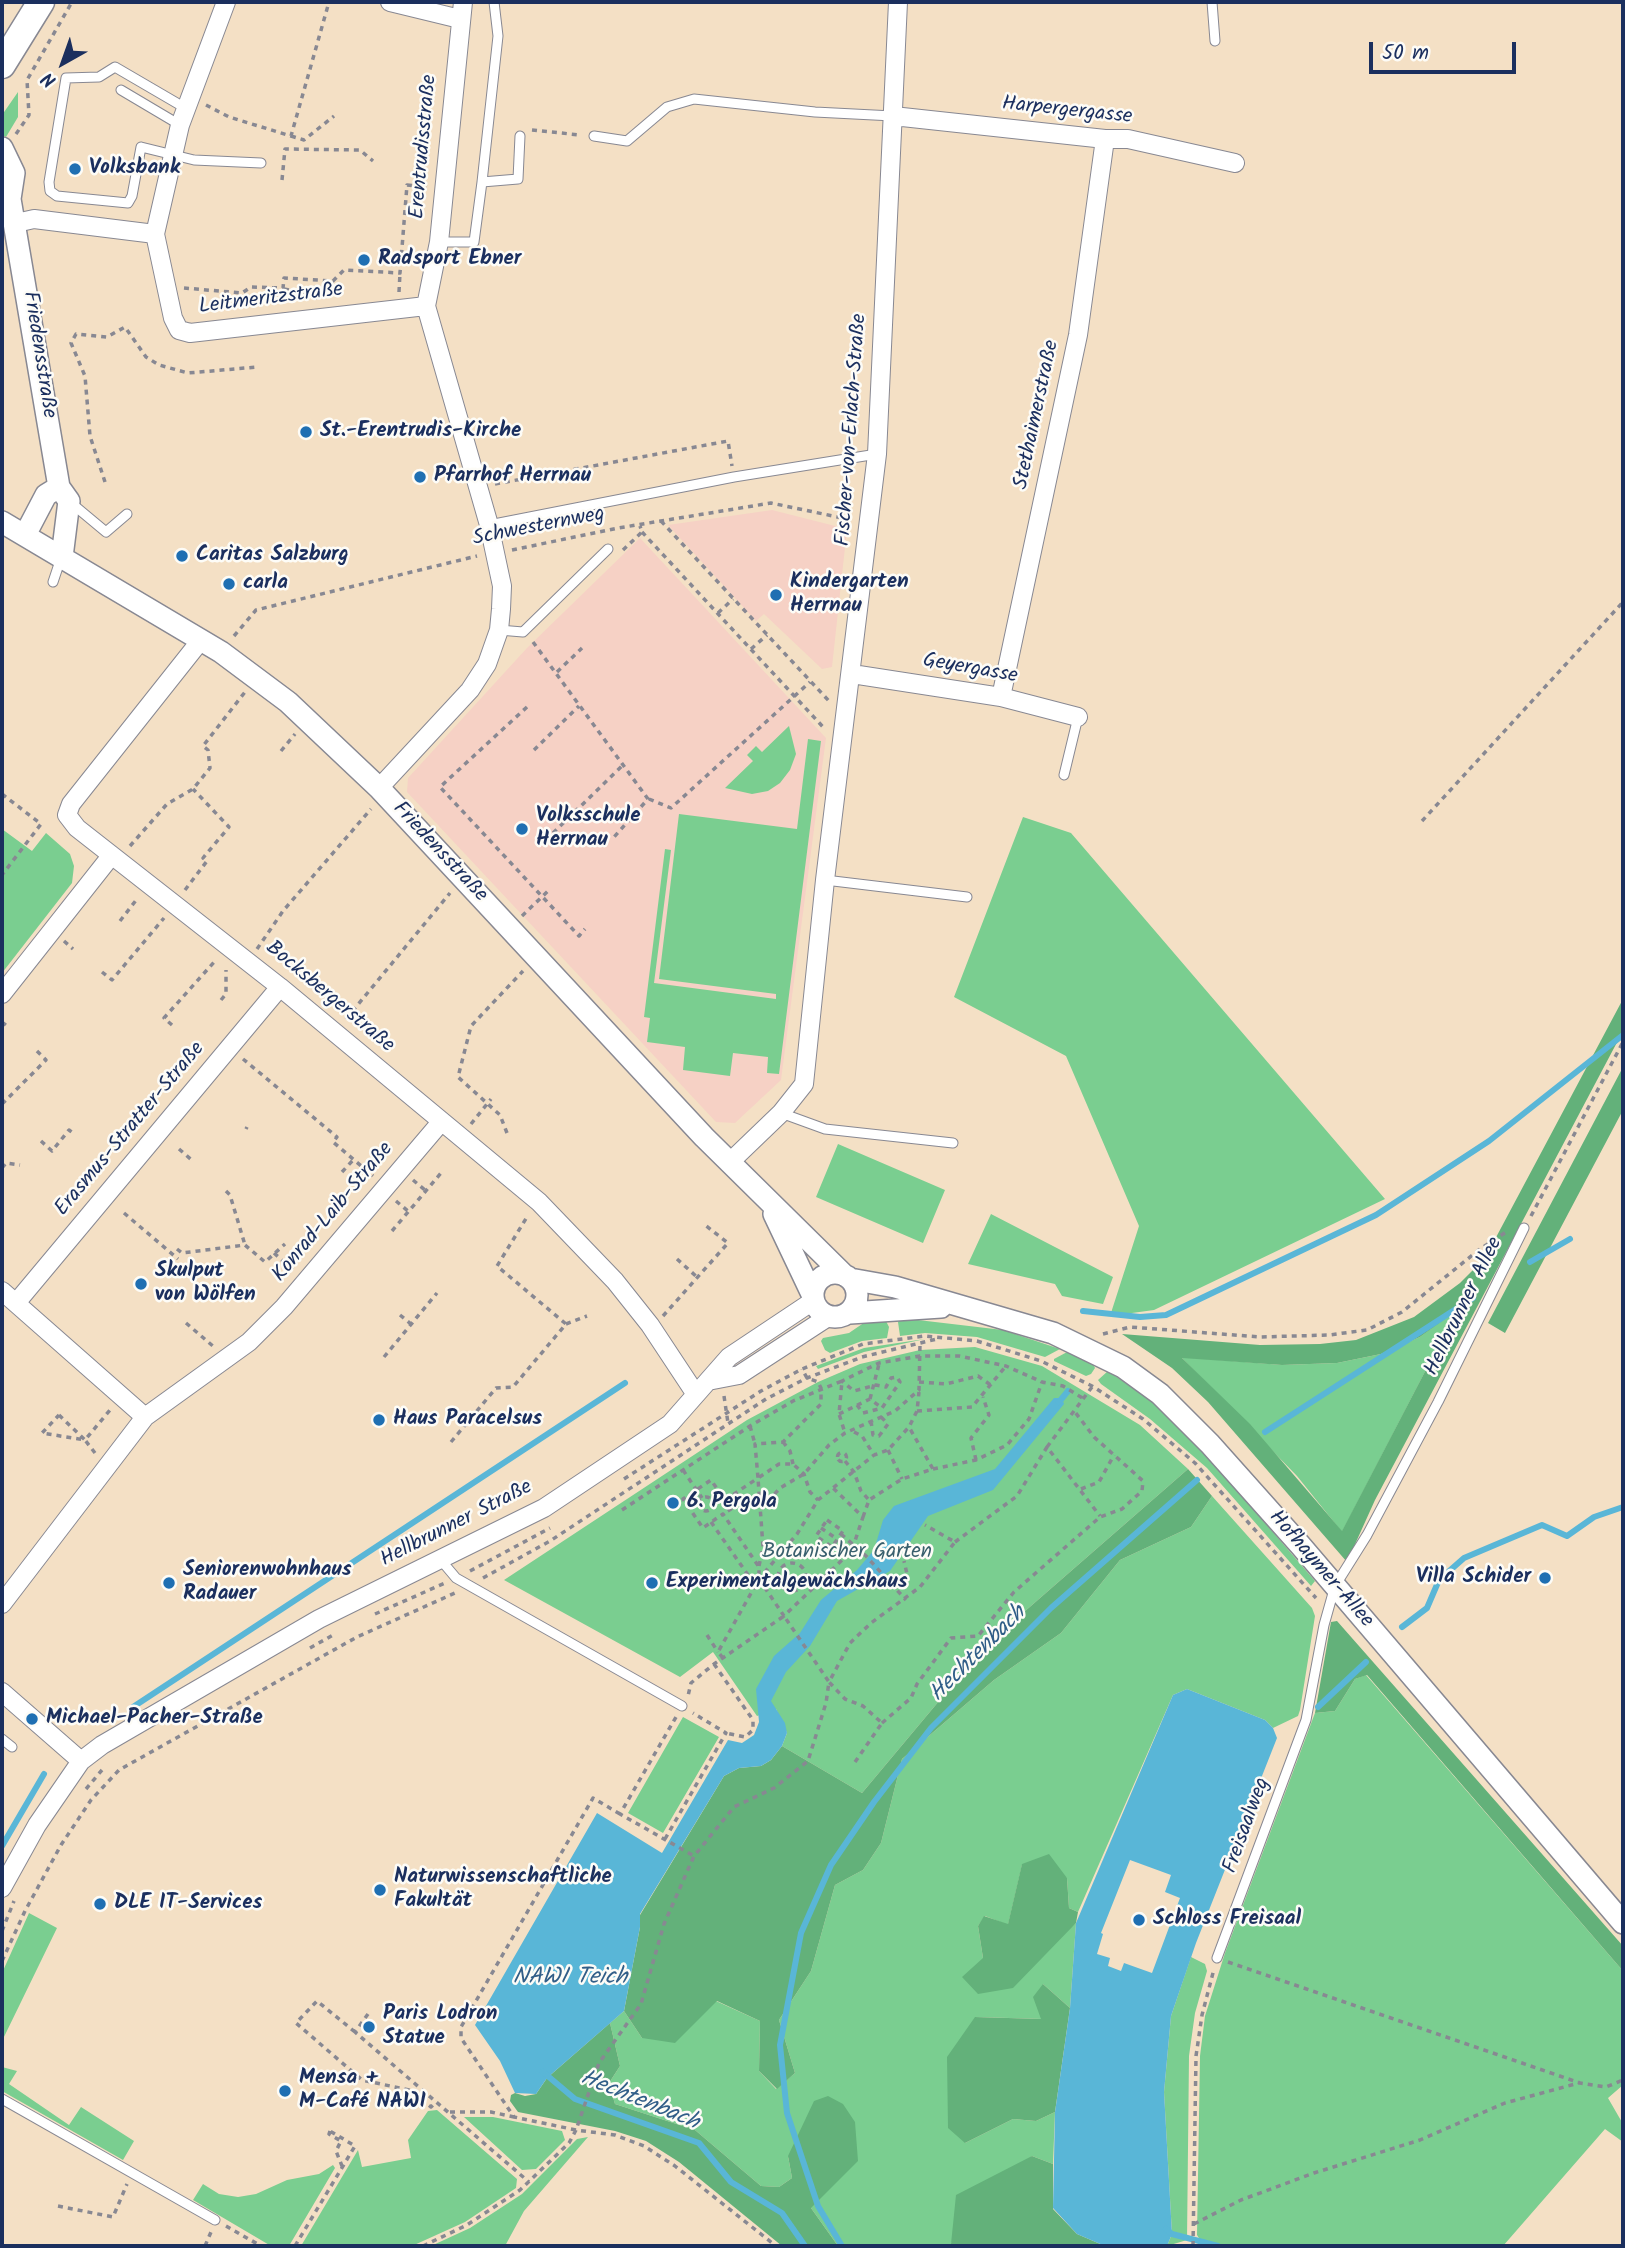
<!DOCTYPE html>
<meta charset="utf-8">
<style>
body{margin:0}
#map{position:relative;width:1625px;height:2248px;overflow:hidden;background:#f4e0c5;font-family:Kalam,sans-serif}
canvas{display:block}
.frame{position:absolute;inset:0;border:4px solid #1b2f5e;pointer-events:none}
.north{position:absolute;left:28px;top:28px;width:70px;height:70px;-webkit-text-stroke:5px #fdfcf7;paint-order:stroke;rotate:220deg;font-size:19px;font-weight:700;line-height:28px;text-align:center;color:#1b2f5e}
.north::after{content:'';display:block;margin:auto;width:24px;height:32px;background:#1b2f5e;clip-path:polygon(50% 0,100% 100%,50% 72%,0 100%)}
.scale{position:absolute;left:1369px;top:42px;width:147px;height:32px;box-sizing:border-box;border:4px solid #1b2f5e;border-top:0;padding-left:9px;font-size:21px;line-height:24px;white-space:nowrap;color:#1b2f5e;-webkit-text-stroke:5px #fdfcf7;paint-order:stroke}
</style>
<div id="map">
<canvas width="1625" height="2248"></canvas>
<div class="frame"></div>
<div class="north">N</div>
<div class="scale">50 m</div>
</div>
<script>
const g = document.querySelector('canvas').getContext('2d');
g.lineJoin = 'round';
function fillPath(path, color) { g.fillStyle = color; g.fill(path, 'evenodd'); }
const toPath = rows => new Path2D(rows.map(r => 'M' + r).join(''));
function trace(path, color, width, dash) { g.strokeStyle = color; g.lineWidth = width; g.lineCap = dash ? 'butt' : 'round'; g.setLineDash(dash || []); g.stroke(path); }
function label(font, color, halo, rows, align = 'center') {
  g.font = font + ' Kalam,sans-serif'; g.lineWidth = 5; g.setLineDash([]); g.textBaseline = 'middle'; g.strokeStyle = halo; g.fillStyle = color; for (const [text, x, y, turn = 0] of rows) {
    g.save(); g.translate(x, y); g.rotate((+turn || 0) * Math.PI / 180); g.textAlign = isNaN(turn) ? turn : align; if (halo) g.strokeText(text, 0, 0); g.fillText(text, 0, 0); g.restore();
  }
}
fillPath(toPath([
 [772,510,847,529,832,667,822,669,764,614,756,621,668,525],
 [640,538,826,738,781,1080,735,1123,716,1122,407,792,408,778,527,648]
]), '#f6d1c5');
fillPath(toPath([
 [18,92,18,117,6,137,2,135,2,115],
 [789,726,796,754,790,770,780,783,768,791,752,794,725,788,753,761,747,755,756,746,762,752],
 [808,739,821,741,779,1074,767,1073,768,1057,733,1053,730,1076,683,1070,685,1047,647,1042,650,1018,644,1017,665,849,671,850,654,983,776,999,776,994,659,979,679,814,797,829],
 [1023,817,1071,833,1385,1199,1154,1310,1110,1316,1139,1226,1066,1056,954,997],
 [2,829,32,851,46,833,70,854,74,866,72,883,2,973],
 [838,1144,945,1190,923,1243,816,1197],
 [991,1214,1113,1277,1103,1304,1062,1296,1055,1284,968,1264],
 [1458,1308,1342,1532,1297,1476,1181,1357,1282,1365,1337,1363,1381,1354,1420,1337],
 [884,1317,889,1327,887,1338,862,1341,830,1353,825,1350,821,1341,823,1338,849,1333,868,1320],
 [901,1318,1003,1330,1060,1349,1045,1357,977,1337,925,1333,900,1336,898,1322],
 [925,1339,864,1352,818,1369,816,1366,864,1348],
 [975,1347,1042,1366,1140,1425,1188,1469,985,1646,862,1793,782,1746,787,1733,776,1709,757,1716,713,1652,680,1677,504,1580,747,1420,818,1382,860,1364,920,1350],
 [1069,1351,1093,1364,1095,1368,1091,1374,1086,1376,1054,1361,1054,1359],
 [1108,1371,1153,1402,1198,1445,1315,1581,1311,1586,1207,1468,1150,1419,1101,1384,1098,1380],
 [1212,1496,1312,1608,1315,1616,1300,1710,1298,1716,1273,1728,1265,1720,1187,1689,1173,1695,1078,1912,1069,1908,1067,1878,1022,1865,1008,1925,985,1916,978,1926,983,1958,1061,1935,1076,1923,1070,2008,1043,1984,1042,2019,976,2017,965,2143,1013,2119,1036,2121,1055,2112,1053,2164,1032,2156,951,2243,955,2246,838,2246,811,2208,788,2156,792,2178,779,2187,761,2186,695,2130,615,2104,609,2083,620,2066,610,2023,624,2011,642,2038,716,2001,760,2021,759,2071,776,2089,795,2073,779,2020,811,1971,835,1885,863,1870,881,1843,902,1759,994,1680,1061,1633,1120,1560,1191,1527],
 [1366,1675,1623,1971,1623,2085,1608,2098,1623,2124,1623,2142,1605,2129,1503,2246,1204,2246,1197,2235,1200,2056,1205,2016,1225,1953,1315,1713,1335,1711,1355,1679],
 [683,1717,719,1737,663,1833,628,1813],
 [29,1913,57,1928,2,2041,2,1973],
 [1191,1957,1205,1964,1207,1971,1195,2013,1189,2056,1187,2240,1167,2246,1172,2234,1164,2092,1171,2016],
 [2,2067,17,2071,9,2084,69,2125,81,2107,134,2141,123,2160,2,2091],
 [437,2110,517,2179,516,2188,465,2222,412,2246,301,2246,358,2150,362,2167,411,2158,408,2140,428,2111],
 [464,2117,493,2117,562,2131,565,2140,536,2169,522,2170],
 [588,2137,524,2211,505,2246,431,2246,470,2228,522,2194,577,2139],
 [333,2165,335,2168,289,2246,271,2246,193,2200,203,2184,219,2194,238,2197,256,2194,287,2180,319,2174]
]), '#7ace90');
fillPath(toPath([
 [1623,999,1623,1031,1375,1500,1347,1562,1208,1402,1172,1368,1122,1334,1260,1345,1320,1344,1356,1340,1414,1317,1460,1283,1485,1258],
 [1457,1310,1342,1531,1250,1424,1182,1358,1282,1365,1337,1363,1381,1354,1420,1337],
 [1623,1067,1623,1110,1505,1333,1488,1323],
 [1188,1469,1212,1496,1191,1527,1120,1560,1061,1633,994,1680,902,1759,881,1843,863,1870,835,1885,811,1971,779,2020,795,2073,777,2089,759,2071,760,2021,717,2001,675,2043,642,2038,624,2011,640,1927,640,1915,724,1776,739,1768,761,1766,771,1760,782,1746,862,1793,985,1646],
 [1337,1621,1623,1946,1623,1971,1367,1675,1355,1679,1335,1711,1315,1713,1331,1622],
 [1049,1854,1067,1878,1069,1908,1078,1912,1076,1923,1013,1988,978,1994,962,1977,983,1958,978,1926,984,1916,1008,1924,1022,1864],
 [1043,1984,1070,2008,1055,2112,1036,2121,1013,2119,965,2143,948,2128,947,2057,975,2017,1041,2019,1033,1997],
 [610,2023,620,2066,609,2083,615,2104,695,2130,761,2186,779,2187,792,2178,788,2156,814,2101,828,2096,843,2104,855,2122,858,2161,811,2208,838,2246,782,2246,679,2162,646,2141,615,2131,518,2112,510,2101,511,2095,515,2093,525,2096,536,2094,547,2078],
 [1032,2156,1053,2164,1053,2209,1077,2234,1105,2246,955,2246,951,2244,956,2195]
]), '#63b17a');
fillPath(toPath([
 [1054,1398,1062,1398,1064,1404,993,1490,928,1516,890,1571,837,1601,810,1646,786,1672,771,1701,785,1723,787,1733,782,1746,771,1760,761,1766,739,1768,724,1776,640,1914,640,1927,624,2011,547,2078,536,2094,515,2093,500,2061,475,2025,597,1813,662,1853,728,1740,742,1743,754,1735,759,1722,756,1689,774,1656,800,1633,821,1600,857,1570,874,1550,883,1520,894,1506,995,1469],
 [1187,1689,1265,1720,1273,1728,1277,1738,1196,1943,1171,2016,1164,2092,1172,2234,1167,2246,1105,2246,1077,2234,1053,2208,1055,2112,1070,2008,1076,1923,1173,1695],
 [1130,1860,1171,1875,1165,1892,1180,1898,1152,1973,1124,1963,1121,1971,1108,1966,1110,1958,1097,1954,1103,1934,1101,1933]
]), '#59b6d7');
trace(toPath([
 [1530,1262,1570,1239],
 [1083,1311,1140,1317,1166,1315,1376,1215,1489,1141,1623,1035],
 [1059,1402,1068,1391],
 [1265,1432,1473,1298],
 [1402,1627,1427,1608,1439,1580,1464,1558,1542,1525,1567,1536,1594,1517,1623,1507],
 [133,1707,625,1383],
 [1318,1707,1366,1662],
 [2,1846,44,1774],
 [543,2072,575,2099,699,2143,731,2182,782,2213,805,2246],
 [1166,2229,1172,2234,1218,2246],
 [842,2246,818,2206,787,2113,780,2045,801,1933,831,1865,874,1802,931,1728,1051,1608,1197,1480]
]), '#59b6d7', 6);
const service = toPath([
 [1212,2,1215,41],
 [121,90,180,125],
 [187,109,115,67,99,77,66,78,49,182,50,191,57,196,128,203,132,196,141,147,194,160,261,163],
 [594,136,627,141,667,107,694,99,815,112,893,116],
 [482,182,498,36,494,2],
 [439,242,474,242,482,182,518,179,520,136],
 [70,502,106,532,127,514],
 [489,525,734,477,877,454],
 [53,582,61,558],
 [499,630,523,632,608,549],
 [1064,775,1078,717],
 [825,880,967,897],
 [781,1113,825,1129,953,1143],
 [440,1559,456,1578,682,1706],
 [2,1739,12,1747],
 [1217,1958,1306,1720,1324,1625,1335,1586,1367,1535,1438,1402,1524,1228],
 [2,2099,215,2220]
]);
const minor = toPath([
 [390,2,460,19],
 [893,116,1105,139,1128,139,1235,163],
 [16,223,34,219,155,234,173,318,179,330,190,333,426,306],
 [155,234,180,125,226,2],
 [201,640,71,804,67,815,77,828,280,987,539,1202,615,1281,650,1325,695,1393],
 [852,674,1001,697,1078,717],
 [1001,697,1078,335,1105,139],
 [379,788,470,690,487,664,499,630,501,609,502,586,489,525,426,306,439,242,463,2],
 [2,994,111,856],
 [729,1163,781,1113,804,1084,825,880,877,454,898,2],
 [2,1291,145,1417],
 [16,1303,280,987],
 [713,1380,739,1375,828,1317],
 [2,1604,145,1417,249,1342,284,1307,441,1122],
 [2,1692,81,1761],
 [2,1888,37,1825,81,1761,102,1745,319,1619,544,1508,670,1424,729,1357,813,1301]
]);
const tertiary = toPath([
 [2,148,14,173,10,199,59,487,69,501,62,557],
 [2,522,221,652,288,702,379,788,704,1137,844,1275],
 [25,535,46,495,59,487],
 [774,1214,812,1294],
 '813 1295a22 22 0 1 1 44 0a22 22 0 1 1-44 0Z',
 [850,1279,895,1287,1053,1333,1123,1367,1160,1394,1210,1444,1301,1546,1623,1923],
 [850,1313,941,1307]
]);
const primary = toPath([
 [2,65,41,2]
]);
trace(service, '#888892', 11);
trace(minor, '#888892', 20);
trace(tertiary, '#888892', 24);
trace(primary, '#888892', 29);
trace(toPath([
 [206,105,229,117,291,136,329,2],
 [532,130,580,135],
 [16,134,29,115,27,80,72,2],
 [291,136,304,140,334,116],
 [282,180,285,149,360,150,373,161],
 [184,288,242,293,251,287,283,288,284,278,333,281,344,270,400,273,407,185,427,187],
 [284,289,316,296],
 [399,292,400,273],
 [315,300,316,281],
 [105,482,90,436,85,376,71,343,76,334,107,337,125,327,146,357,159,365,188,373,257,367],
 [495,484,728,441,732,466],
 [661,521,829,701],
 [642,532,824,728],
 [512,550,618,528,771,503,852,520],
 [623,550,642,532,640,526],
 [718,613,733,599],
 [234,636,256,610,477,556],
 [533,642,648,799,614,837],
 [751,649,767,635],
 [557,672,582,648],
 [527,707,440,787,579,936,585,929],
 [534,750,579,706],
 [281,751,295,734],
 [2,794,41,824,2,875],
 [649,799,671,808,810,682],
 [1422,821,1623,602],
 [553,833,622,766],
 [130,846,167,804,193,789,210,768,208,750,203,746,245,692],
 [185,890,207,861,203,858,229,827,193,789],
 [522,916,549,890],
 [120,921,137,899],
 [64,941,73,949],
 [257,949,283,911,371,809],
 [102,972,112,980,164,918],
 [221,1000,226,994,226,970],
 [346,1019,450,893],
 [2,1022,8,1027],
 [172,1025,164,1018,215,961],
 [243,1059,337,1137,333,1142,373,1176],
 [2,1104,46,1060,36,1050],
 [471,1124,491,1099],
 [246,1129,247,1127],
 [507,1133,500,1115,458,1077,471,1026,523,971],
 [41,1141,52,1151,69,1130,73,1133],
 [179,1149,194,1162],
 [2,1168,6,1163,20,1165],
 [342,1172,354,1159],
 [413,1180,426,1191],
 [226,1191,230,1195,245,1245],
 [396,1201,409,1212],
 [124,1213,178,1259],
 [1531,1216,1623,1042],
 [392,1231,441,1173],
 [177,1249,182,1253,245,1245,265,1262,285,1244],
 [274,1253,294,1271],
 [677,1259,698,1278],
 [400,1315,411,1324],
 [663,1316,728,1243,705,1225],
 [186,1323,214,1347],
 [566,1324,587,1316],
 [1103,1334,1130,1327,1260,1337,1329,1335,1367,1330,1402,1312,1480,1249,1506,1232],
 [384,1357,437,1293],
 [919,1382,946,1384,978,1376,992,1386],
 [724,1396,728,1423],
 [870,1399,879,1364],
 [857,1405,863,1413,882,1408,900,1382,897,1377,891,1378,886,1387,876,1385,854,1391,842,1381,879,1363,920,1356,959,1356,1006,1366,1042,1382,1063,1386,1084,1399],
 [917,1411,972,1407,1006,1366],
 [839,1414,870,1399,882,1408],
 [59,1415,85,1440,42,1433,59,1415],
 [871,1421,873,1435,879,1436,888,1424,881,1417],
 [750,1426,755,1444],
 [854,1432,862,1436,874,1455,888,1450,909,1427,917,1411,919,1392],
 [451,1442,496,1388,513,1387,566,1324,497,1266,527,1217],
 [783,1442,790,1451,793,1464],
 [1047,1447,1092,1387],
 [888,1450,902,1479],
 '837.5 1457a4.5 4.5 0 1 1 9 0a4.5 4.5 0 1 1-9 0Z',
 [95,1453,85,1440,110,1410],
 [976,1460,971,1438,989,1415,983,1397],
 [845,1461,854,1472,861,1491,869,1500],
 [933,1469,976,1460,1007,1445,1029,1419,1042,1382],
 [683,1470,702,1498],
 [624,1479,761,1391,802,1369,863,1344,925,1336,977,1341,1041,1361,1092,1386,1143,1419,1195,1463,1316,1598],
 [1081,1489,1099,1482,1114,1455],
 '699 1504a7 7 0 1 1 14 0a7 7 0 1 1-14 0Z',
 [725,1500,758,1478,755,1444,783,1442,821,1404,821,1388,818,1382,807,1378,802,1369],
 [761,1509,780,1488,804,1474,829,1445,845,1433,895,1411,919,1390,920,1344],
 [622,1510,750,1426,793,1401,842,1381,839,1414,845,1433],
 [863,1517,869,1500,902,1479,933,1469,909,1427],
 [827,1520,843,1531,832,1547,816,1536,827,1520],
 [711,1522,748,1575,759,1579,759,1567,723,1514,717,1518,703,1528,683,1499,711,1480,731,1509,723,1514],
 [821,1528,837,1539],
 [841,1534,866,1556,906,1600],
 [955,1542,1017,1496,1047,1447,1100,1516],
 '778 1577a14 14 0 1 1 28 0a14 14 0 1 1-28 0Z',
 [759,1566,763,1547,758,1478,779,1464,793,1464,804,1474,810,1492,818,1500],
 [470,1571,550,1528],
 [483,1578,550,1541,766,1399,807,1378,862,1357,937,1339],
 [759,1579,784,1616,841,1561,854,1544,863,1517,833,1488],
 [759,1579,778,1578],
 [895,1588,907,1574,904,1561],
 [375,1614,445,1583],
 [707,1635,718,1652],
 [310,1648,333,1635],
 [723,1658,718,1652,759,1579,797,1534,818,1500,874,1455],
 [714,1664,753,1720,753,1730,745,1737,726,1733],
 [676,1717,620,1814,694,1856],
 [882,1723,911,1698,917,1684,951,1638,978,1636,1014,1592,1100,1517,1122,1509,1142,1491,1143,1481,1094,1437,1075,1412],
 [855,1762,882,1723,863,1706,845,1699,829,1682,850,1643,871,1623,920,1587,955,1542,925,1525],
 [86,1789,102,1770],
 [620,1814,593,1798,461,2027,461,2038,514,2117,576,2130,599,2063,641,2004,664,1924,694,1856,734,1807,774,1788,808,1761,826,1703,829,1682,784,1616,714,1664,691,1683,688,1696],
 [665,1839,726,1733,693,1713],
 [2,1931,14,1901],
 [2,1961,25,1911,61,1845,91,1800,119,1770,357,1637,455,1593],
 [1228,1962,1580,2083,1606,2087,1623,2080],
 [368,2014,355,2032,529,2182],
 [355,2032,317,2001,296,2023,362,2080,409,2090,431,2107,436,2102],
 [450,2112,491,2112,514,2117],
 [330,2131,329,2134,341,2141,336,2151,342,2166],
 [58,2206,113,2217,127,2184],
 [1194,2224,1241,2200,1314,2173,1420,2140,1505,2103,1579,2083],
 [226,2226,261,2246],
 [205,2246,211,2232],
 [295,2246,355,2146,330,2131],
 [423,2246,467,2225,520,2190,569,2143,576,2130,615,2135,644,2146,675,2166,776,2246],
 [1193,2246,1196,2056,1202,2015,1214,1969]
]), '#888892', 3.5, [5, 5]);
trace(service, '#fff', 9);
trace(minor, '#fff', 18);
trace(tertiary, '#fff', 21);
trace(primary, '#fff', 26);
for (const [x, y, r, color] of [
 [75,169,7,"#1f6fb2"],
 [364,260,7,"#1f6fb2"],
 [306,432,7,"#1f6fb2"],
 [420,477,7,"#1f6fb2"],
 [182,556,7,"#1f6fb2"],
 [229,584,7,"#1f6fb2"],
 [776,595,7,"#1f6fb2"],
 [522,829,7,"#1f6fb2"],
 [141,1284,7,"#1f6fb2"],
 [379,1420,7,"#1f6fb2"],
 [673,1503,7,"#1f6fb2"],
 [1545,1578,7,"#1f6fb2"],
 [169,1583,7,"#1f6fb2"],
 [652,1583,7,"#1f6fb2"],
 [32,1719,7,"#1f6fb2"],
 [380,1890,7,"#1f6fb2"],
 [100,1904,7,"#1f6fb2"],
 [1139,1920,7,"#1f6fb2"],
 [369,2027,7,"#1f6fb2"],
 [285,2091,7,"#1f6fb2"]
]) { const dot = new Path2D(); dot.arc(x, y, r, 0, 2 * Math.PI); g.fillStyle = color; g.fill(dot); trace(dot, '#fdfcf7', 2.5); }
label('21px', '#1b2f5e', '#fdfcf7', [
 ["Harpergergasse",1067,112,6],
 ["Erentrudisstraße",425,147,-85],
 ["Leitmeritzstraße",271,300,-7],
 ["Friedensstraße",38,355,81],
 ["Stethaimerstraße",1038,415,-78],
 ["Fischer-von-Erlach-Straße",853,430,-86],
 ["Schwesternweg",539,528,-11],
 ["Geyergasse",970,670,10],
 ["Friedensstraße",439,853,47],
 ["Bocksbergerstraße",329,998,40],
 ["Erasmus-Stratter-Straße",131,1130,-50],
 ["Konrad-Laib-Straße",334,1213,-50],
 ["Hellbrunner Allee",1465,1307,-64],
 ["Hellbrunner Straße",457,1525,-27],
 ["Hofhaymer-Allee",1320,1570,49],
 ["Freisaalweg",1248,1826,-70]
]);
label('bold 21px', '#1b2f5e', '#fdfcf7', [
 ["Volksbank",89,169],
 ["Radsport Ebner",378,260],
 ["St.-Erentrudis-Kirche",320,432],
 ["Pfarrhof Herrnau",434,477],
 ["Caritas Salzburg",196,556],
 ["Kindergarten",790,583],
 ["Herrnau",790,607],
 ["carla",243,584],
 ["Volksschule",536,817],
 ["Herrnau",536,841],
 ["Skulput",155,1272],
 ["von Wölfen",155,1296],
 ["Haus Paracelsus",393,1420],
 ["6. Pergola",687,1503],
 ["Seniorenwohnhaus",183,1571],
 ["Radauer",183,1595],
 ["Villa Schider",1531,1578,"right"],
 ["Experimentalgewächshaus",666,1583],
 ["Michael-Pacher-Straße",46,1719],
 ["Naturwissenschaftliche",394,1878],
 ["Fakultät",394,1902],
 ["DLE IT-Services",114,1904],
 ["Schloss Freisaal",1153,1920],
 ["Paris Lodron",383,2015],
 ["Statue",383,2039],
 ["Mensa +",299,2079],
 ["M-Café NAWI",299,2103]
], 'left');
label('21px', '#385f6d', '#fdfcf7', [
 ["Botanischer Garten",847,1553]
]);
label('italic 23px', '#315e88', '#fdfcf7', [
 ["Hechtenbach",979,1655,-45],
 ["NAWI Teich",570,1979],
 ["Hechtenbach",639,2102,22]
]);
</script>
